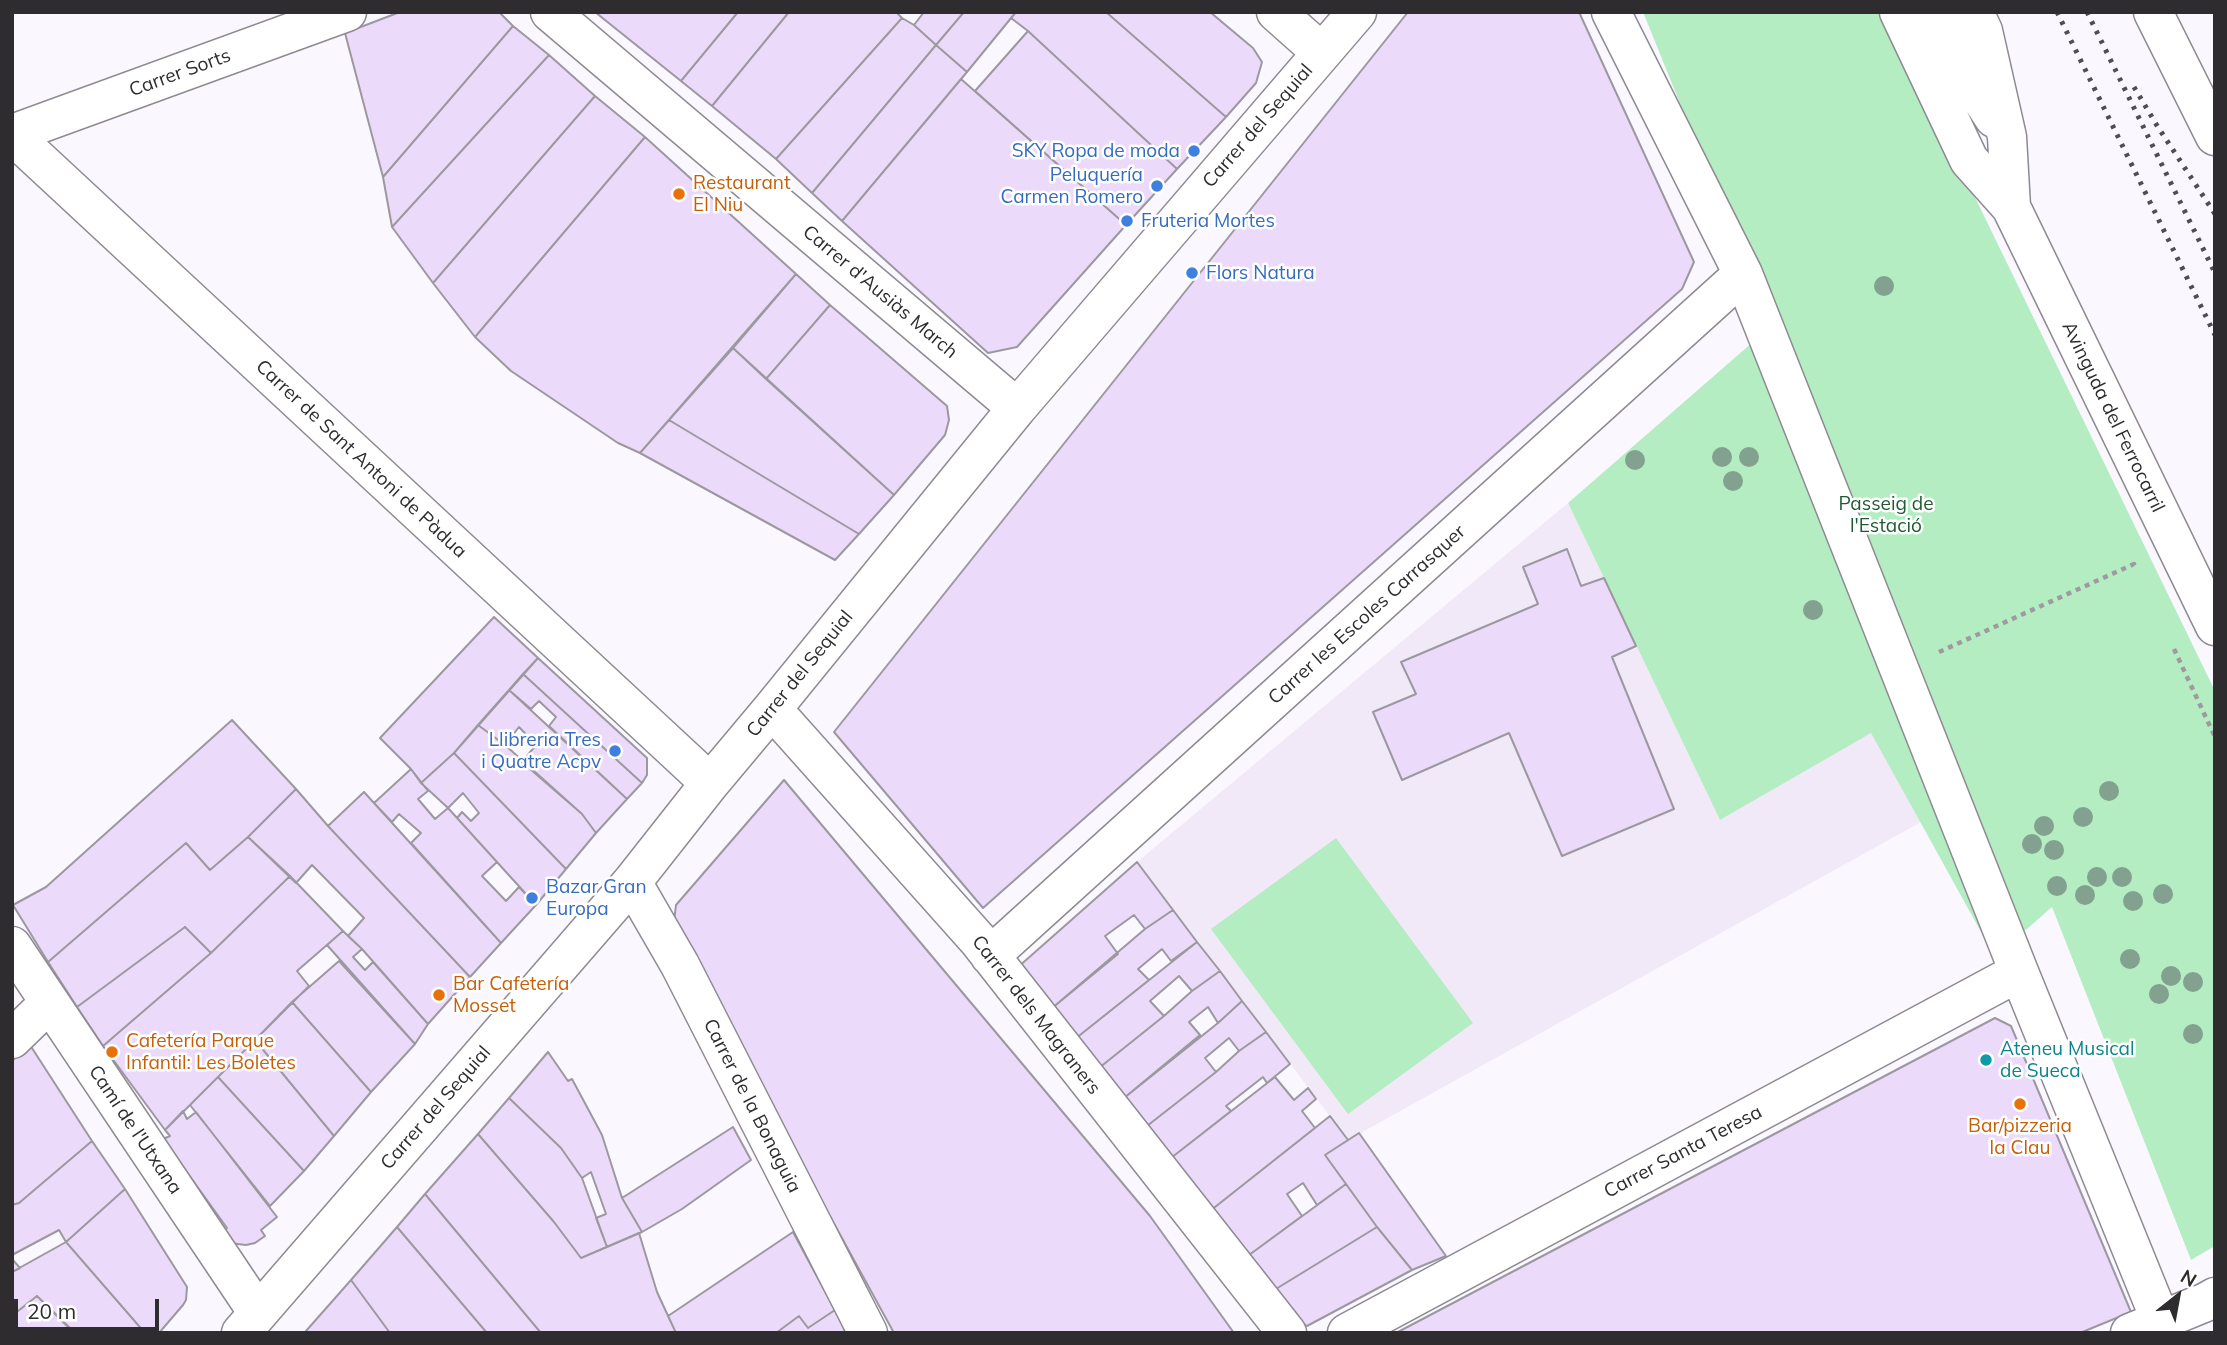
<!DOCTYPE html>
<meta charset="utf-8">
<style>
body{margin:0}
#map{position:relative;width:2227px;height:1345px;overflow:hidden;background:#fbf7ff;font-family:Mulish,sans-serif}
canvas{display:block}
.frame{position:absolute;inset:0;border:14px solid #2e2c2f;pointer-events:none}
.north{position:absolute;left:2143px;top:1261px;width:70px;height:70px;-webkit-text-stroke:5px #fff;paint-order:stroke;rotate:31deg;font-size:19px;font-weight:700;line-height:28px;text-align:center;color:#2e2c2f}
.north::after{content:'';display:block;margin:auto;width:24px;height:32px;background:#2e2c2f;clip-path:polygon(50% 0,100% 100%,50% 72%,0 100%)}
.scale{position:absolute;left:14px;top:1299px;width:145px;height:32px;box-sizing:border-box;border:4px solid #2e2c2f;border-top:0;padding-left:9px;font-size:21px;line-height:24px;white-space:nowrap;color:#2e2c2f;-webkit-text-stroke:5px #fff;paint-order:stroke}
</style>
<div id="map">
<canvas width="2227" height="1345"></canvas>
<div class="frame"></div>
<div class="north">N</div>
<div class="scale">20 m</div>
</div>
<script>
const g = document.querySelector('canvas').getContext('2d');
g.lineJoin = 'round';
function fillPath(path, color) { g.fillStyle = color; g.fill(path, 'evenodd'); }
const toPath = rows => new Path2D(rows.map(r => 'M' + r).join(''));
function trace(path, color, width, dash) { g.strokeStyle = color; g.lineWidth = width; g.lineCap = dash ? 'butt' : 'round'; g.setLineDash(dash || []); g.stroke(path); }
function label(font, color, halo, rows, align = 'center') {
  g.font = font + ' Mulish,sans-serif'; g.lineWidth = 5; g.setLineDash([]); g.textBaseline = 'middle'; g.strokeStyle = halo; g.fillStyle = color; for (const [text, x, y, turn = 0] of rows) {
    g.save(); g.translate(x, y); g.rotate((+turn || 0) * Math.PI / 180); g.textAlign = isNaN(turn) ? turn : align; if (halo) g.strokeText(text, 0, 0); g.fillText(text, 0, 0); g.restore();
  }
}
fillPath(toPath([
 [1568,503,1720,820,1871,732,1921,822,1348,1140,1137,862]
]), '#f1e9f8');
fillPath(toPath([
 [1643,12,1885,12,2215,691,2215,1246,2191,1260,2052,907,2027,929,1991,950,1871,733,1720,820,1568,503,1777,321,1726,217],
 [1336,838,1473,1023,1348,1114,1211,929]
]), '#b5edc3');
const building = toPath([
 [400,12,499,12,513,26,383,177,345,33,400,12],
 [595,12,738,12,681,81,595,12],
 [738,12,789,12,712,106,681,81,738,12],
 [789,12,896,12,902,18,776,159,712,106,789,12],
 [924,12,964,12,936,45,914,25,924,12],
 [964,12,1016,12,967,72,936,45,964,12],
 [1016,12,1106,12,1226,117,1177,169,1028,31,1011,18,1016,12],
 [1106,12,1210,12,1253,48,1262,62,1256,83,1226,117,1106,12],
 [1408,12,1579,12,1694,262,1682,289,983,908,834,732,1408,12],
 [902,18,914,25,936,45,812,193,776,159,902,18],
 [513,26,549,55,392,227,383,177,513,26],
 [1028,31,1177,169,1126,225,975,91,1028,31],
 [936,45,967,72,842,221,812,193,936,45],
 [549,55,595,96,433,283,392,227,549,55],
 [961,79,1126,225,1017,347,988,353,842,221,961,79],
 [595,96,645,137,475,337,433,283,595,96],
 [645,137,796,274,640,453,618,443,511,371,475,337,645,137],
 [796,274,830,305,766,379,733,348,796,274],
 [830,305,947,406,949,420,945,435,894,495,766,379,830,305],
 [733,348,894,495,859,534,669,420,733,348],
 [669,420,859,534,835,560,640,453,669,420],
 [1567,549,1581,586,1604,578,1636,646,1612,657,1674,809,1562,856,1509,733,1402,780,1373,712,1416,694,1401,662,1538,604,1523,567,1567,549],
 [494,617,538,658,454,753,421,783,411,769,380,738,494,617],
 [538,658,647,758,647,775,642,783,523,674,538,658],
 [523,674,642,783,627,799,549,726,556,717,539,701,531,709,509,690,523,674],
 [509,690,627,799,596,833,582,814,522,762,536,745,519,727,505,745,478,725,509,690],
 [232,720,296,789,248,837,210,870,186,843,48,962,13,905,46,887,232,720],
 [478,725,505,745,582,814,596,833,566,869,454,753,478,725],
 [454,753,566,869,536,905,457,818,462,812,471,821,479,813,463,793,448,808,421,783,454,753],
 [411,769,428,791,418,799,435,819,448,808,497,862,482,876,506,901,519,887,536,905,501,943,411,843,421,833,399,814,392,822,374,803,411,769],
 [784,780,1150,1216,1234,1333,894,1333,673,930,676,905,784,780],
 [296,789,328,826,470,977,428,1024,362,949,348,936,364,918,312,865,296,883,248,837,296,789],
 [364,792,501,943,470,977,328,826,364,792],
 [248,837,290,876,211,953,185,927,77,1007,48,962,186,843,210,870,248,837],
 [1137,862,1173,910,1145,929,1134,915,1105,936,1118,954,1051,1009,1017,968,1137,862],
 [290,876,343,931,297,971,309,986,165,1130,103,1046,211,953,290,876],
 [1173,910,1197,942,1171,961,1162,949,1138,969,1149,980,1075,1039,1051,1009,1145,929,1173,910],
 [185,927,211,953,103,1046,77,1007,185,927],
 [343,931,362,949,353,957,365,970,373,962,428,1024,415,1044,327,945,343,931],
 [1197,942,1220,971,1192,991,1179,976,1150,1001,1164,1016,1099,1068,1075,1039,1197,942],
 [339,961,415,1044,371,1092,292,1002,339,961],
 [1220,971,1242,1001,1218,1023,1208,1007,1189,1022,1200,1035,1124,1098,1099,1068,1164,1016,1192,991,1220,971],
 [1242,1001,1266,1032,1239,1051,1229,1038,1205,1058,1216,1072,1147,1126,1124,1098,1218,1023,1242,1001],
 [292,1002,371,1092,334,1136,255,1040,292,1002],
 [1995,1018,2011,1026,2131,1312,2080,1333,1396,1333,1995,1018],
 [1266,1032,1290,1064,1267,1083,1263,1077,1226,1106,1231,1111,1171,1158,1147,1126,1216,1072,1239,1051,1266,1032],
 [255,1040,334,1136,304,1171,218,1077,255,1040],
 [28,1045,30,1045,92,1141,19,1203,12,1205,12,1061,28,1045],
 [548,1052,568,1081,572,1079,602,1135,622,1198,642,1232,607,1247,596,1218,606,1214,591,1172,582,1178,561,1148,509,1098,548,1052],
 [218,1077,304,1171,270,1206,190,1105,218,1077],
 [1275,1077,1294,1100,1308,1088,1316,1099,1302,1111,1315,1128,1210,1211,1171,1158,1275,1077],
 [509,1098,561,1148,582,1178,607,1247,581,1258,554,1222,478,1134,509,1098],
 [183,1111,187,1119,196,1112,277,1217,261,1230,265,1236,255,1243,246,1245,229,1243,220,1234,227,1228,163,1139,170,1136,165,1130,183,1111],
 [1330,1116,1348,1140,1325,1155,1346,1184,1317,1205,1303,1183,1287,1194,1302,1216,1245,1258,1210,1211,1330,1116],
 [733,1127,751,1160,682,1209,642,1232,622,1198,733,1127],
 [1359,1133,1446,1256,1412,1270,1377,1227,1325,1155,1359,1133],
 [478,1134,554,1222,581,1258,639,1233,657,1292,676,1333,541,1333,425,1194,478,1134],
 [92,1141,125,1189,66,1242,59,1230,12,1255,12,1205,19,1203,92,1141],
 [1346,1184,1377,1227,1271,1292,1245,1258,1346,1184],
 [125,1189,187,1287,186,1300,183,1305,159,1333,145,1333,66,1242,125,1189],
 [425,1194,541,1333,487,1333,397,1227,425,1194],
 [397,1227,487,1333,390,1333,351,1280,397,1227],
 [1377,1227,1412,1270,1307,1326,1289,1319,1271,1292,1377,1227],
 [793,1232,835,1310,808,1328,799,1316,776,1333,676,1333,668,1316,793,1232],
 [66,1242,145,1333,74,1333,37,1296,18,1311,12,1308,12,1272,66,1242],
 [12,1259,20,1268,12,1272,12,1259],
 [351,1280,390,1333,308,1333,306,1331,351,1280],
 [37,1296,71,1329,68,1333,12,1333,12,1308,18,1311,37,1296],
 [835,1310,846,1333,776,1333,799,1316,808,1328,835,1310]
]);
fillPath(building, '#ecdafa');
trace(building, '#9c989f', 2);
const street = toPath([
 [550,12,1017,408],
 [1276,12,1321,52],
 [1611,12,1743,274,2019,972,2160,1319],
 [2153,12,2215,136],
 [12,134,347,12],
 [12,135,710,783],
 [772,709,978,940,1287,1333],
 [632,882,680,965,868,1333],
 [12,946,258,1313],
 [990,956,1743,274],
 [12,1039,49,1003],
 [241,1333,632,882,710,783,772,709,1017,408,1357,12],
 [1347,1333,2019,972],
 [2130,1333,2206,1302,2215,1297]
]);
const secondary = toPath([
 [1899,12,1969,160,2011,207,2215,626],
 [1935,12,1960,66,1994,118],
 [1974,12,1983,31,2007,137,2011,207]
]);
trace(street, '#8e8a91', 41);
trace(secondary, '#8e8a91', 41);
trace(toPath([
 [2174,649,2215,737],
 [1939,652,2134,564,2134,565]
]), '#9d9aa0', 4.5, [5, 5]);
trace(street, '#fff', 38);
trace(secondary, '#fff', 38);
trace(toPath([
 [2057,12,2215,335],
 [2087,12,2215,273],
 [2134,87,2156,124,2215,214]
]), '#4f4d51', 5, [3.5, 7]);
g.fillStyle = '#82a18f';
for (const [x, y] of [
 [1884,286],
 [1722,457],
 [1749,457],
 [1635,460],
 [1733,481],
 [1813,610],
 [2109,791],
 [2083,817],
 [2044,826],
 [2032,844],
 [2054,850],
 [2097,877],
 [2122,877],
 [2057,886],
 [2163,894],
 [2085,895],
 [2133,901],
 [2130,959],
 [2171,976],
 [2193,982],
 [2159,994],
 [2193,1034]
]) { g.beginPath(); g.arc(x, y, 10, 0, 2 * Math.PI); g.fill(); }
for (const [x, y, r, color] of [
 [1194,151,7,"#3f7fe0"],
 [1157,186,7,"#3f7fe0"],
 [679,194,7,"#e8710a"],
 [1127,221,7,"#3f7fe0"],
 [1192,273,7,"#3f7fe0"],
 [615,751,7,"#3f7fe0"],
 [532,898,7,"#3f7fe0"],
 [439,995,7,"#e8710a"],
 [112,1052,7,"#e8710a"],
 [1986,1060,7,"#0f9aa8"],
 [2020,1104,7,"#e8710a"]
]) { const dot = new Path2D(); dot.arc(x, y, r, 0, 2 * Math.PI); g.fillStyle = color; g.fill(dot); trace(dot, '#fff', 2.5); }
label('19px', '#2e2c2f', '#fff', [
 ["Carrer Sorts",180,73,-20],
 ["Carrer del Sequial",1258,126,-49],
 ["Carrer d'Ausiàs March",880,292,40],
 ["Avinguda del Ferrocarril",2113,417,64],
 ["Carrer de Sant Antoni de Pàdua",361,459,43],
 ["Carrer les Escoles Carrasquer",1367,615,-42],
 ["Carrer del Sequial",800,674,-51],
 ["Carrer dels Magraners",1036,1015,52],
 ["Carrer de la Bonaguia",752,1106,63],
 ["Carrer del Sequial",436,1108,-49],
 ["Camí de l'Utxana",135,1130,56],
 ["Carrer Santa Teresa",1683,1152,-28]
]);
label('19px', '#366cbe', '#fff', [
 ["SKY Ropa de moda",1180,151],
 ["Peluquería",1143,175],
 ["Carmen Romero",1143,197],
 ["Fruteria Mortes",1141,221,"left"],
 ["Flors Natura",1206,273,"left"],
 ["Llibreria Tres",601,740],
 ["i Quatre Acpv",601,762],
 ["Bazar Gran",546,887,"left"],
 ["Europa",546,909,"left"]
], 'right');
label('19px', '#c56008', '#fff', [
 ["Restaurant",693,183],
 ["El Niu",693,205],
 ["Bar Cafetería",453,984],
 ["Mosset",453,1006],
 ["Cafetería Parque",126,1041],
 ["Infantil: Les Boletes",126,1063],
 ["Bar/pizzeria",2020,1126,"center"],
 ["la Clau",2020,1148,"center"]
], 'left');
label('19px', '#1f5a34', '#fff', [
 ["Passeig de",1886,504],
 ["l'Estació",1886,526]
]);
label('19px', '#0d838f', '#fff', [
 ["Ateneu Musical",2000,1049],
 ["de Sueca",2000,1071]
], 'left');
</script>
